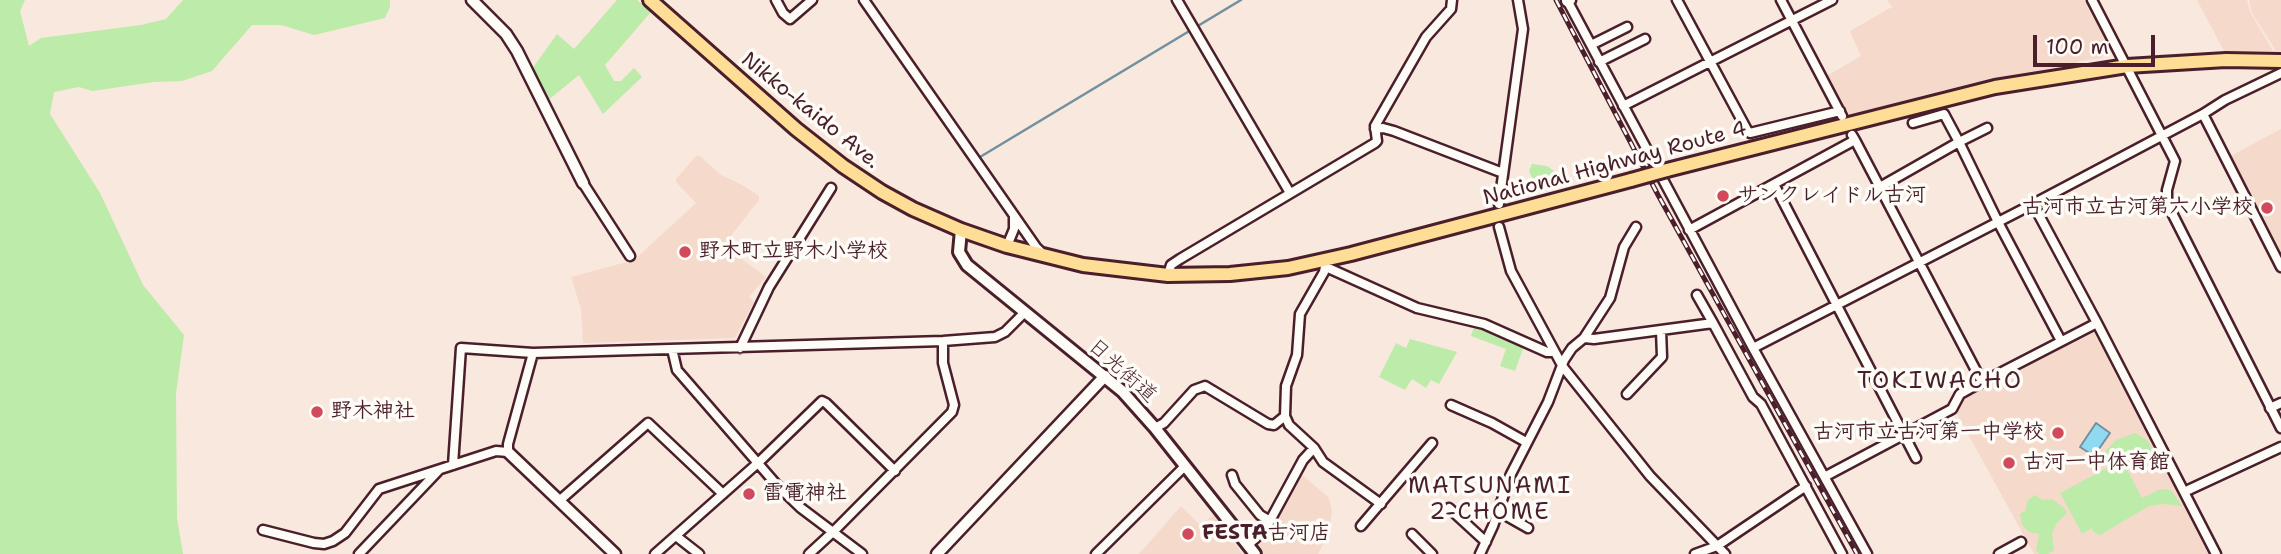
<!DOCTYPE html>
<meta charset="utf-8">
<style>
body{margin:0}
#map{position:relative;width:2281px;height:554px;overflow:hidden;background:#f8e8dd;font-family:"Shantell Sans",sans-serif}
canvas{display:block}
.scale{position:absolute;left:2033px;top:35px;width:122px;height:32px;box-sizing:border-box;border:4px solid #4a1f2b;border-top:0;padding-left:9px;font-size:21px;line-height:24px;white-space:nowrap;color:#4a1f2b;-webkit-text-stroke:5px #fdfcf7;paint-order:stroke}
</style>
<div id="map">
<canvas width="2281" height="554"></canvas>
<div class="scale">100 m</div>
</div>
<script>
const g = document.querySelector('canvas').getContext('2d');
g.lineJoin = 'round';
function fillPath(path, color) { g.fillStyle = color; g.fill(path, 'evenodd'); }
const toPath = rows => new Path2D(rows.map(r => 'M' + r).join(''));
function trace(path, color, width, dash) { g.strokeStyle = color; g.lineWidth = width; g.lineCap = dash ? 'butt' : 'round'; g.setLineDash(dash || []); g.stroke(path); }
function label(font, color, halo, rows, align = 'center') {
  g.font = font + ' "Shantell Sans","Klee One",sans-serif'; g.lineWidth = 7; g.setLineDash([]); g.textBaseline = 'middle'; g.strokeStyle = halo; g.fillStyle = color; for (const [text, x, y, turn = 0] of rows) {
    g.save(); g.translate(x, y); g.rotate((+turn || 0) * Math.PI / 180); g.textAlign = isNaN(turn) ? turn : align; if (halo) g.strokeText(text, 0, 0); g.fillText(text, 0, 0); g.restore();
  }
}
fillPath(toPath([
 [1887,0,2084,0,2106,41,2107,49,2102,58,2080,61,2068,67,1977,82,1845,116,1825,77,1861,56,1850,31,1892,7],
 [2197,0,2247,0,2250,12,2273,51,2224,51],
 [2249,0,2281,0,2281,51,2276,51,2252,13],
 [2281,129,2281,258,2227,158],
 [696,156,700,156,721,175,744,186,759,196,759,200,722,247,732,256,735,254,766,277,749,297,754,302,735,338,583,343,581,309,571,277,623,263,631,263,696,203,676,182,676,179],
 [2095,331,2210,554,2034,554,1956,412,1966,398],
 [1299,472,1329,498,1332,512,1329,534,1318,554,1264,554,1256,543,1271,523],
 [1181,506,1200,525,1214,515,1242,554,1139,554]
]), '#f5dacb');
fillPath(toPath([
 [0,0,25,0,20,11,29,46,41,38,141,25,166,19,183,0,390,0,390,7,385,18,314,35,281,25,252,25,212,71,182,81,154,82,92,91,79,87,54,92,50,114,100,193,143,285,184,335,176,393,177,518,183,554,0,554],
 [617,0,637,0,651,12,605,65,614,81,621,81,634,68,642,77,603,114,579,75,547,101,532,69,557,34,574,49],
 [1532,164,1547,166,1565,179,1544,186,1536,186,1529,171],
 [1474,327,1524,346,1515,371,1500,366,1506,349,1471,336],
 [1410,339,1457,352,1439,384,1431,380,1426,388,1412,379,1405,390,1379,377,1396,343,1406,348],
 [2135,433,2147,440,2159,462,2143,456,2121,453,2098,468,2097,460,2116,440],
 [2122,460,2142,498,2161,489,2171,490,2182,506,2164,504,2149,506,2100,535,2093,532,2092,528,2082,534,2060,493],
 [2035,495,2043,500,2052,499,2064,508,2067,513,2057,523,2052,533,2054,550,2048,554,2039,554,2036,550,2039,534,2029,532,2022,525,2020,514,2025,511,2028,500]
]), '#bcebaa');
const water = toPath([
 [2096,423,2110,433,2094,456,2080,447,2096,423]
]);
fillPath(water, '#90daf1');
trace(water, '#748fa2', 2);
trace(toPath([
 [980,157,1241,0]
]), '#748fa2', 2.5);
const minor = toPath([
 [776,0,783,13,790,19,812,0],
 [864,0,1036,247,1043,254],
 [1177,0,1290,193],
 [1567,0,1753,348,1867,554],
 [1677,0,1747,130,1750,133,1840,111],
 [1781,0,1842,116],
 [2092,0,2175,161,2167,190,2167,199,2170,209,2281,428],
 [1591,45,1627,27],
 [1599,62,1645,39],
 [1623,106,1832,0],
 [2203,114,2281,267],
 [1987,128,1959,142,1998,222,2061,341],
 [1375,129,1383,128,1394,131,1503,173],
 [1855,140,1982,382],
 [583,183,630,256],
 [1774,184,1916,458],
 [1880,187,1959,142,1944,114,1913,123],
 [1499,204,1523,29,1518,0],
 [2033,204,2097,323,2216,554],
 [1499,227,1511,271,1563,367,1650,476,1725,554],
 [1689,230,1855,140,1852,135],
 [1007,246,1014,229,1014,216],
 [1326,261,1324,272,1300,314,1297,355,1286,386,1285,416,1289,425,1314,448,1323,462,1381,504],
 [1326,267,1417,308,1484,324,1547,352,1553,352],
 [1168,275,1171,265,1180,259,1375,143,1377,141,1375,126,1426,37,1451,9,1452,0],
 [1697,295,1713,323],
 [1584,338,1594,339,1713,323,1753,397,1761,404,1842,554],
 [740,348,769,287,831,188],
 [1753,348,2033,204,2203,114,2225,100,2281,73],
 [672,349,677,370,776,484,801,508,862,554],
 [1627,394,1662,357,1661,330],
 [1451,405,1492,423,1526,442],
 [2270,408,2281,403],
 [1155,428,1164,423,1194,390,1205,386,1268,424,1274,425,1285,416],
 [453,465,461,348,533,353,943,341,995,337,1005,332,1025,312],
 [1232,475,1235,484,1260,515,1270,521],
 [1826,476,1952,409,1960,394,1969,389,2097,323],
 [2184,492,2281,447],
 [559,501,648,423,723,494],
 [1449,508,1486,542],
 [1498,511,1528,528],
 [1361,526,1432,443],
 [263,530,314,543,324,544,333,541,345,533,379,489,496,451,508,452,508,444,533,353],
 [1412,534,1432,554],
 [676,536,699,554],
 [1248,545,1266,528,1303,460,1314,448],
 [359,554,439,470],
 [655,554,759,462,822,401,826,403,895,471],
 [809,554,834,531,952,412,954,405,943,363,943,341],
 [1096,554,1185,466],
 [1480,554,1493,526,1511,474,1548,402,1564,360,1572,348,1584,338,1610,298,1624,247,1636,227],
 [1695,554,1717,546,1806,486],
 [1999,554,2021,542]
]);
const tertiary = toPath([
 [472,0,506,34,517,51,583,183],
 [1567,1,1570,0],
 [508,452,615,554],
 [937,554,1105,376]
]);
const secondary = toPath([
 [961,230,959,252,967,265,1122,391,1155,428,1255,554]
]);
const trunk = toPath([
 [650,0,796,129,843,166,882,192,913,209,961,230,1007,246,1083,265,1168,275,1230,274,1288,268,1351,254,1631,180],
 [1667,170,1995,87,2127,66,2226,60,2281,61]
]);
trace(minor, '#4a1f2b', 13);
trace(tertiary, '#4a1f2b', 15);
trace(secondary, '#4a1f2b', 16);
trace(trunk, '#4a1f2b', 18);
trace(minor, '#fdfcf7', 8);
trace(tertiary, '#fdfcf7', 10);
trace(secondary, '#fdfcf7', 10);
trace(trunk, '#fedd96', 12);
const rail = toPath([
 [1556,0,1658,195,1857,554]
]);
trace(rail, '#4a1f2b', 5);
trace(rail, '#fdfcf7', 2.5, [8]);
const trunkBridge = toPath([
 [1631,180,1667,170]
]);
trace(trunkBridge, '#4a1f2b', 18, []);
trace(trunkBridge, '#fedd96', 12);
for (const [x, y, r, color] of [
 [1723,196,7,"#d1495b"],
 [2267,208,7,"#d1495b"],
 [685,252,7,"#d1495b"],
 [317,412,7,"#d1495b"],
 [2058,433,7,"#d1495b"],
 [2009,463,7,"#d1495b"],
 [749,494,7,"#d1495b"],
 [1188,534,7,"#d1495b"]
]) { const dot = new Path2D(); dot.arc(x, y, r, 0, 2 * Math.PI); g.fillStyle = color; g.fill(dot); trace(dot, '#fdfcf7', 2.5); }
label('21px', '#4a1f2b', '#fdfcf7', [
 ["Nikko-kaido Ave.",810,111,39],
 ["National Highway Route 4",1615,164,-15],
 ["日光街道",1122,371,42]
]);
label('bold 21px', '#4a1f2b', '#fdfcf7', [
 ["サンクレイドル古河",1737,196],
 ["古河市立古河第六小学校",2253,208,"right"],
 ["野木町立野木小学校",699,252],
 ["野木神社",331,412],
 ["古河市立古河第一中学校",2044,433,"right"],
 ["古河一中体育館",2023,463],
 ["雷電神社",763,494],
 ["FESTA古河店",1202,534]
], 'left');
g.letterSpacing = '2px';
label('23px', '#4a1f2b', '#fdfcf7', [
 ["MATSUNAMI",1490,487],
 ["2-CHOME",1490,513]
]);
g.letterSpacing = '0px';
g.letterSpacing = '2px';
label('24px', '#4a1f2b', '#fdfcf7', [
 ["TOKIWACHO",1940,382]
]);
g.letterSpacing = '0px';
</script>
